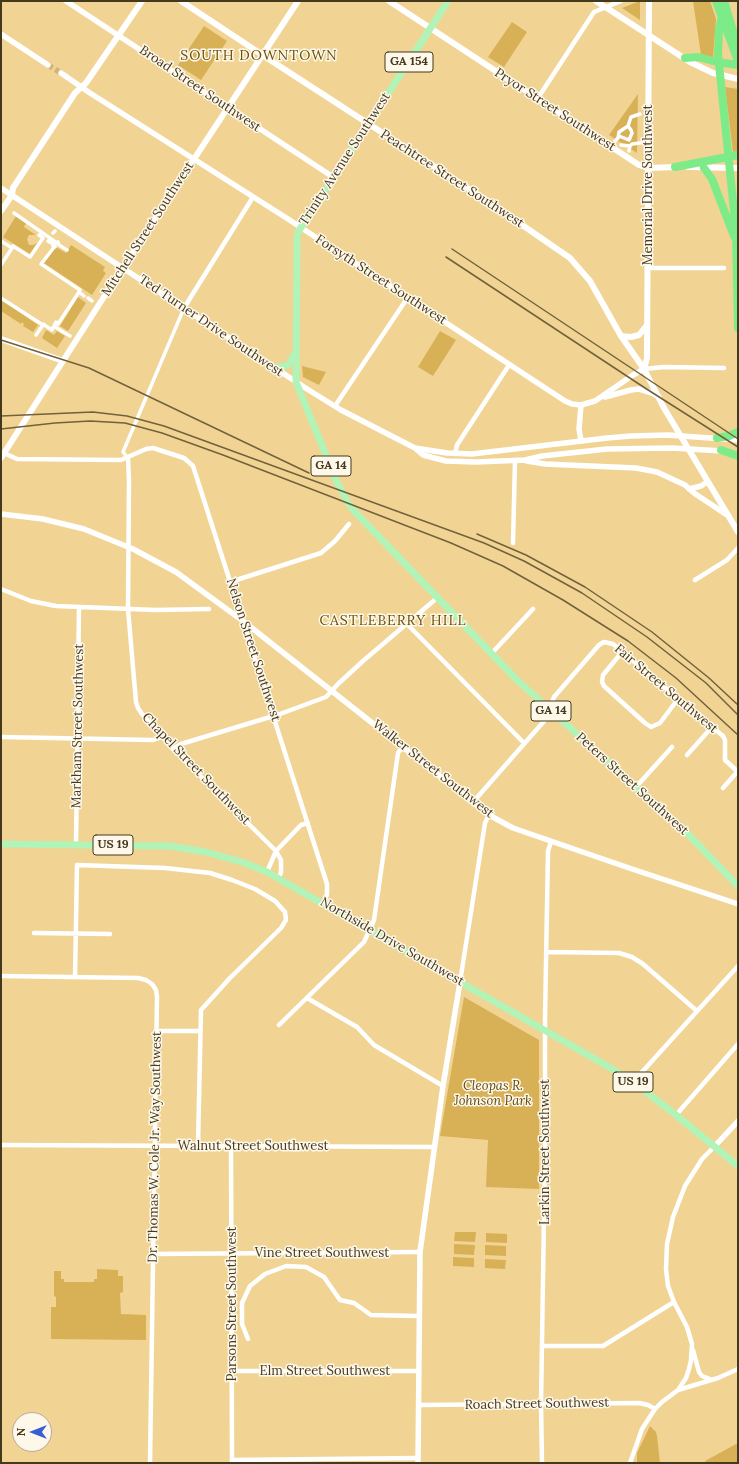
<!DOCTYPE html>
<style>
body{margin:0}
#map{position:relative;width:739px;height:1464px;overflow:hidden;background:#f1d493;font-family:Lora,serif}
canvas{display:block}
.frame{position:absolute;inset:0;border:2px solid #44381d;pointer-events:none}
.north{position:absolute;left:12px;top:1412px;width:40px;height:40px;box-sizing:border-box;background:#fef8eb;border:1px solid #b4ab99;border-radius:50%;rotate:270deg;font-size:11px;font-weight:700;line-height:16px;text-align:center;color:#44381d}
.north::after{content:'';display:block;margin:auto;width:14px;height:18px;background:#3960d1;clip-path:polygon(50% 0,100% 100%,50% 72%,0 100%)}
</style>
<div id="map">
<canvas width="739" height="1464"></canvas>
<div class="frame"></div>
<div class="north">N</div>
</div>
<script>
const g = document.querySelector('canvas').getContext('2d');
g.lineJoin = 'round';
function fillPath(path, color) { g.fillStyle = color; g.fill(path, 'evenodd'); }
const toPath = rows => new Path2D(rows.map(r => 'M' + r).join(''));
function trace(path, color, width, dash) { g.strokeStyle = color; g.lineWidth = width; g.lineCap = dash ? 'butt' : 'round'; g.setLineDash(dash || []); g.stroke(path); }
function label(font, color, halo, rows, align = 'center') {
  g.font = font + ' Lora,serif'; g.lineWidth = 3; g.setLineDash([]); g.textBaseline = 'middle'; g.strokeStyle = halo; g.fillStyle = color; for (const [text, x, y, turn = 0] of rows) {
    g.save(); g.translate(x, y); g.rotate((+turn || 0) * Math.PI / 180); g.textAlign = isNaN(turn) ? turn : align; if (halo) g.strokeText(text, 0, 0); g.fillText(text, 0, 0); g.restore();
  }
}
fillPath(toPath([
 [640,1,640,20,622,8],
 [693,1,710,1,716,19,713,58,701,55],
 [512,22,527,32,504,67,488,57],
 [204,26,227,41,201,80,178,65],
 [725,87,738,89,738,151,733,152],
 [638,94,637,153,609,135],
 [16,216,26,223,24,227,36,235,29,235,27,239,29,245,33,245,37,243,30,254,3,237],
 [71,245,105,267,103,271,106,273,92,295,44,263,56,247,66,253],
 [78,297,86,303,68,331,60,326],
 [1,300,38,325,33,332,23,326,24,324,22,322,21,324,1,311],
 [46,330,54,335,57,331,65,336,57,348,42,338],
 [440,331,456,340,433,376,418,367],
 [302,366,326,372,319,385,303,377],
 [464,997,539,1040,539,1189,486,1187,488,1140,440,1136],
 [455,1232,476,1232,475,1242,454,1241],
 [486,1233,507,1234,507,1243,486,1242],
 [454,1244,475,1245,474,1255,454,1254],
 [485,1245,506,1246,506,1256,485,1255],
 [453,1257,474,1258,474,1267,453,1266],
 [485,1259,506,1260,505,1269,485,1268],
 [97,1269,118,1270,118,1276,123,1276,123,1292,120,1293,121,1314,146,1315,146,1340,51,1339,51,1307,56,1307,56,1297,54,1296,54,1271,61,1271,61,1279,64,1279,64,1282,94,1282,94,1279,97,1279],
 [650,1426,656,1432,657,1436,660,1463,637,1463,637,1453],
 [738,1443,738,1463,707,1463,705,1461]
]), '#d8b157');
trace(toPath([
 [48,65,61,73]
]), '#ceb57b', 5.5, [5.5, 3]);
trace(toPath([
 [619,136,629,140,632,133,631,130,628,126],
 [615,141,618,138,619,132,628,126,631,117,640,114],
 [621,145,630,146],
 [629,151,630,146,632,144,640,143],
 [14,213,57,243],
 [53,233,55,231],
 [1,241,12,248,13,246,30,257,43,238,39,235],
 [48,241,53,244,53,246,55,247],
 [58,242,59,245,67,250],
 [55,246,41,264,80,290,79,292],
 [1,265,12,248],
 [1,298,43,325,36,335],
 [88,298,92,301],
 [43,325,43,324,52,330,54,326,63,332],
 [54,326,56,322,58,324,79,292,84,296],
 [65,333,70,336],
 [128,458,123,452,184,308]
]), '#fff', 3.5);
trace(toPath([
 [538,98,594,12,621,1],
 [648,268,724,268],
 [184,308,253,197],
 [644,369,664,367,724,368],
 [335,406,408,297],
 [4,453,17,459,121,460,146,449,153,448,184,458,193,466,327,884,327,894,324,903],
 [455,454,457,445,509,365],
 [128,458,129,480,128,609,136,702,138,708,142,714,173,749,276,851,281,860,281,872,279,878],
 [513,543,515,461],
 [695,580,727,560,738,548],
 [230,582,321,553,335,541,349,524],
 [1,589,31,601,56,606,156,610,209,609],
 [407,624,524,743],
 [622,652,603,675,602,682,604,686,645,723,651,727,660,723,678,699],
 [491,654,533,609],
 [1,737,153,740,161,737],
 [173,749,181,744,280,714,326,697,338,684,363,661,437,598],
 [687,755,712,727],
 [636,787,672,747],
 [723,788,738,771],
 [474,801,545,720,554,697,599,645,604,642,613,644,723,736,725,740,725,760,738,772],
 [76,844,79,607],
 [267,872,276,851,301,825,308,823],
 [34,933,110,934],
 [546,952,619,953,632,957,643,964,697,1011],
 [1,976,138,978,146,980,152,984,156,990,157,997,150,1463],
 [75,977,77,865,165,868,210,873,232,880,255,889,275,901,285,912,286,920,281,928,230,978,201,1010,198,1145],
 [460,982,485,823,489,815],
 [307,998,357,1027,374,1045,443,1086],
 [279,1025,364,942,374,920,398,753,403,746],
 [157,1031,200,1031],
 [633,1082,738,966],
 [676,1115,738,1044],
 [1,1145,434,1147],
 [231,1145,232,1463],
 [153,1254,420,1252],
 [248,1339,242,1324,242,1303,250,1286,265,1274,286,1266,306,1267,324,1277,340,1300,354,1303,371,1315,418,1316],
 [542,1346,603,1346,674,1302],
 [693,1350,699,1372,702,1376,710,1379],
 [232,1371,418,1371],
 [678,1390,686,1378,689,1369,691,1360,692,1344,687,1327,674,1302,668,1286,666,1269,667,1244,673,1217,685,1186,702,1159,714,1147],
 [418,1405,639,1403,648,1405,655,1409],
 [232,1460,418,1458],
 [542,1463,541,1404,545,1153,545,1019,548,851,551,842],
 [630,1463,642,1429,655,1409,662,1402,678,1390,718,1378,738,1369]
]), '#fff', 4.5);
trace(toPath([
 [66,1,333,177],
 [1,34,48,65],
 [61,73,90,93,288,219,565,401,572,404,581,405,595,401,633,375,644,369],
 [1,188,307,389,341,410,415,448,423,455,446,461,476,462,525,460,542,456,607,449,672,448,723,451],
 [605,397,631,390,639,389,652,393,659,397],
 [581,405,579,429,581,441],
 [415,448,447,453,472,454,607,438,631,436,668,435,738,440],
 [527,461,545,464,636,468,657,472,685,485,694,493,727,515],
 [689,489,701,486,707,482],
 [1,514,43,519,84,529,133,549,176,572,243,621,489,815,513,828,632,869,738,904],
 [714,1147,738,1121],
 [418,1463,420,1252,443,1086,460,982]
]), '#fff', 5.5);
trace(toPath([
 [181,1,267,58,483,198,570,258,590,281,621,336,644,369,664,408,738,532],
 [389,1,639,165,648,168,678,167],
 [596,1,690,62,713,73,738,79],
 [688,167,738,168],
 [1,211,12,195,13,188,75,93,86,83,142,1],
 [621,336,631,337,639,335,647,325],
 [1,339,63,361],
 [644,369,647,358,649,1],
 [1,458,123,267,298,1]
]), '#fff', 6);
trace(toPath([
 [448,1,298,232,297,238,296,382,336,480,348,503,356,513,517,680,686,832,738,886],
 [274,368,285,366,290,363,295,353],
 [1,844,170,846,206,852,242,862,267,872,609,1067,633,1082,676,1115,738,1166]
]), '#b2f3b8', 7);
trace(toPath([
 [716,1,738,61],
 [725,1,719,30,718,54,736,231,738,328],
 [725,4,737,44],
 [685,58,698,57,717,62,738,65],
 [675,167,738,155],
 [704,168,712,179,734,236],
 [717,438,729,436,738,432],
 [721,450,738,456]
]), '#7eeb89', 8);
trace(toPath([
 [452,249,738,439],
 [446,257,645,388,738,447],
 [1,340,89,368,309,473],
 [1,416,93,412,127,416,164,426,484,543,524,561,582,593,647,637,706,683,738,715],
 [1,429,55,423,90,421,125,423,162,433,223,455,451,543,503,566,563,600,628,641,676,678,738,735],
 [477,534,526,555,585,587,652,632,709,678,738,705]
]), '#71613c', 1.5);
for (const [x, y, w] of [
 [409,62,48],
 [331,466,40],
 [551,711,40],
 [113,845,40],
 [633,1082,40]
]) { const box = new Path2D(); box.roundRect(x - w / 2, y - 10, w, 20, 3); g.fillStyle = '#fef8eb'; g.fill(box); trace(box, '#44381d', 1); }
label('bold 12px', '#44381d', null, [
 ["GA 154",409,62],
 ["GA 14",331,466],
 ["GA 14",551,711],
 ["US 19",113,845],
 ["US 19",633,1082]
]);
label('13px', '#44381d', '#fef8eb', [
 ["Broad Street Southwest",200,89,34],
 ["Pryor Street Southwest",555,110,33],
 ["Trinity Avenue Southwest",345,159,-57],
 ["Peachtree Street Southwest",452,179,33],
 ["Memorial Drive Southwest",648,185,-90],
 ["Mitchell Street Southwest",148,229,-57],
 ["Forsyth Street Southwest",381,280,33],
 ["Ted Turner Drive Southwest",211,326,34],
 ["Nelson Street Southwest",253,650,72],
 ["Fair Street Southwest",666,689,40],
 ["Markham Street Southwest",78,726,-89],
 ["Chapel Street Southwest",196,769,46],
 ["Walker Street Southwest",433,769,38],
 ["Peters Street Southwest",632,784,42],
 ["Northside Drive Southwest",392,942,30],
 ["Walnut Street Southwest",253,1146],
 ["Dr. Thomas W. Cole Jr. Way Southwest",155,1147,-89],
 ["Larkin Street Southwest",545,1152,-90],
 ["Vine Street Southwest",322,1253],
 ["Parsons Street Southwest",232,1304,-90],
 ["Elm Street Southwest",325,1371],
 ["Roach Street Southwest",537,1404,-1]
]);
label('italic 13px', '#624b10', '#fef8eb', [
 ["Cleopas R.",493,1086],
 ["Johnson Park",493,1101]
]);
g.letterSpacing = '1px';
label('14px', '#694f04', '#fef8eb', [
 ["SOUTH DOWNTOWN",259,56],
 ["CASTLEBERRY HILL",393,621]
]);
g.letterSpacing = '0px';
</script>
